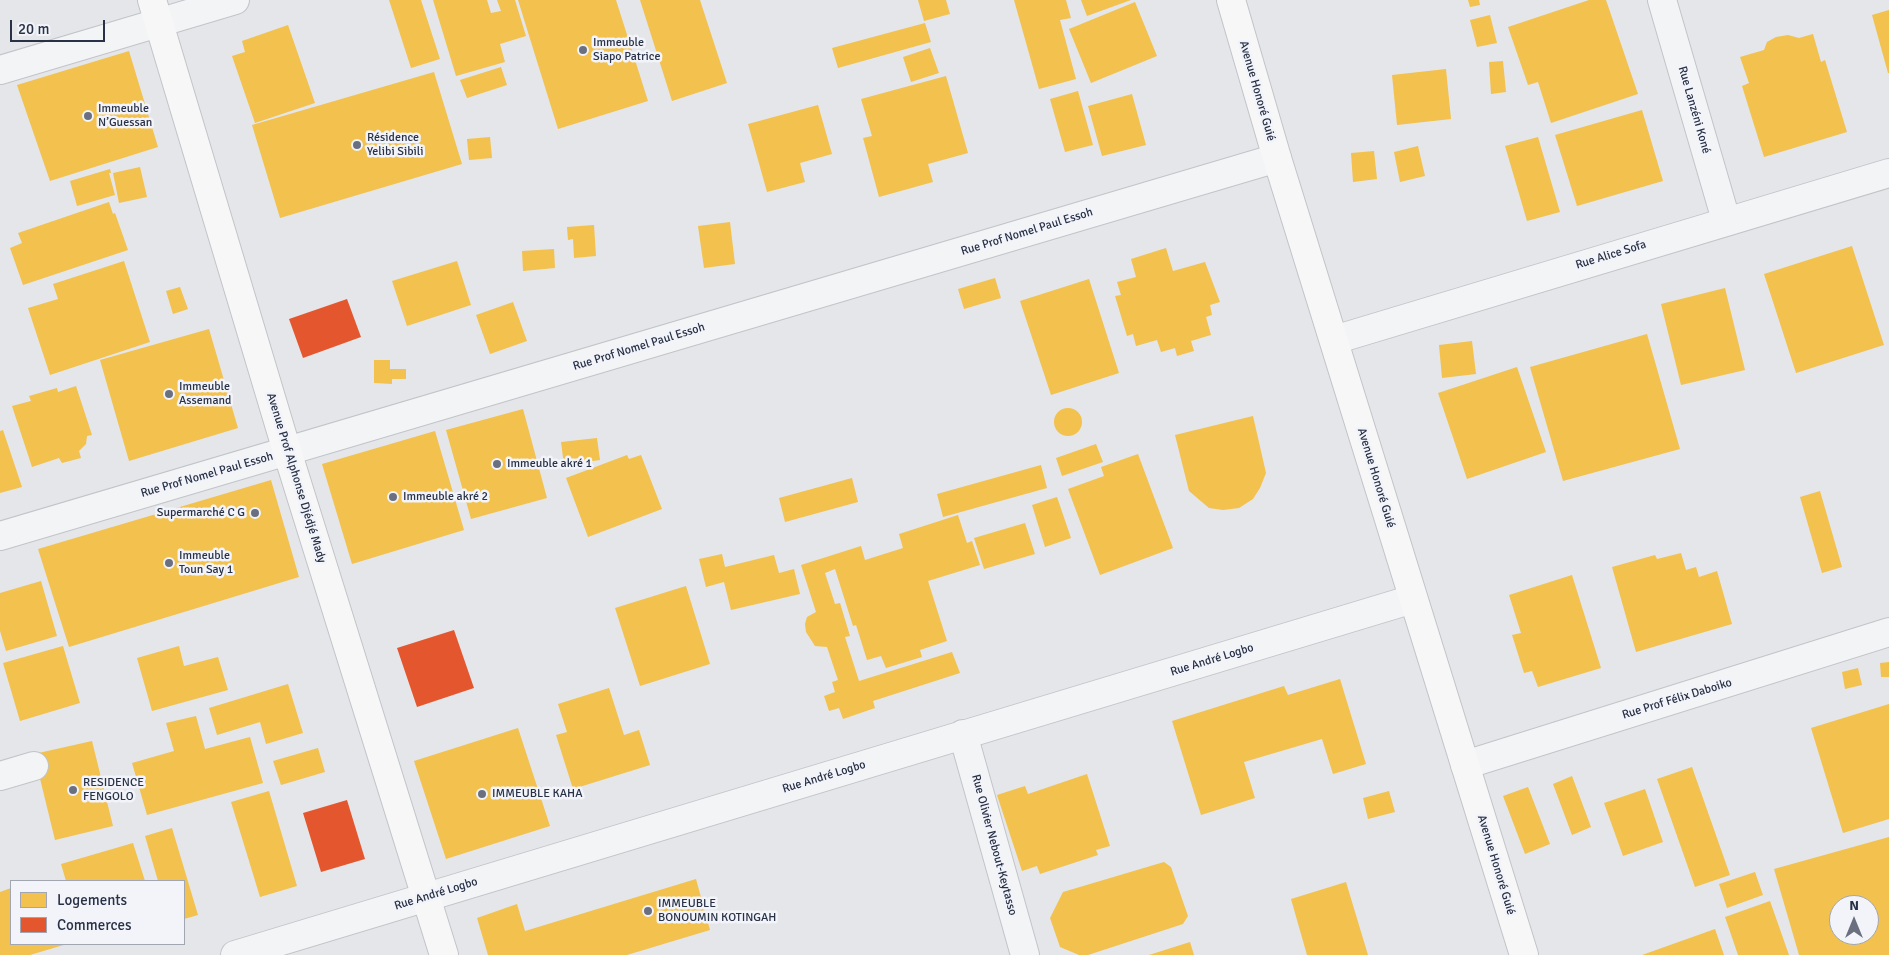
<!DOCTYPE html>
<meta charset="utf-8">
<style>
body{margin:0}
#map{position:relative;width:1889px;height:955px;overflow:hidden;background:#e4e6ea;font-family:Signika,sans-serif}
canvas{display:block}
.legend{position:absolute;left:10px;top:880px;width:175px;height:65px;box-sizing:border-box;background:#f2f4f9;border:1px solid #a1a6b1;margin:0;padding:6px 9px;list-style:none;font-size:15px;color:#283146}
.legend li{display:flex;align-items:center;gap:10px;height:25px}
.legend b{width:25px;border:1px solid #a1a6b1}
.north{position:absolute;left:1829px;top:895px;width:50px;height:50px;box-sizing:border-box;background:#f2f4f9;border:1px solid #a1a6b1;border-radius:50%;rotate:0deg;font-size:14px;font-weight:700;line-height:20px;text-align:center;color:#283146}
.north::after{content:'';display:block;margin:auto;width:18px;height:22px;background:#6a707f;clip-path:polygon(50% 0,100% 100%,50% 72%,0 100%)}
.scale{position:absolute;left:10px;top:20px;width:95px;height:22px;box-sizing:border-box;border:2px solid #283146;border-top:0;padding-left:6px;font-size:15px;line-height:18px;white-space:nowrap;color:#283146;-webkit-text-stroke:4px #f2f4f9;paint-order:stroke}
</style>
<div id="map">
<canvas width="1889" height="955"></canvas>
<ul class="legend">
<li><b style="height:14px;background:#f2c14e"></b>Logements</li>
<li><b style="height:14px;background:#e4572e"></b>Commerces</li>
</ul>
<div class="north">N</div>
<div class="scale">20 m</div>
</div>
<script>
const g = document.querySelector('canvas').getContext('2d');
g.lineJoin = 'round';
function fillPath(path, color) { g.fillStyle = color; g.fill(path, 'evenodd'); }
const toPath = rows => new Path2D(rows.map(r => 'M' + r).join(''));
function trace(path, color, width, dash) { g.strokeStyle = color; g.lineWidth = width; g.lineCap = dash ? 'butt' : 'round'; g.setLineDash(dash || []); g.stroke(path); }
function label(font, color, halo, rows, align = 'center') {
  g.font = font + ' Signika,sans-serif'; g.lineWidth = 5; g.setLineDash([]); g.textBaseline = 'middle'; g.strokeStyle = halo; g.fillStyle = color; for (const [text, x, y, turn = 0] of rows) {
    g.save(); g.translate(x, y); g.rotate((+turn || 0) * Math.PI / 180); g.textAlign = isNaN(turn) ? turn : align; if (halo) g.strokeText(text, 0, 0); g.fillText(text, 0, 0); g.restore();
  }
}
fillPath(toPath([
 [389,0,421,0,440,59,411,68],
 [433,0,487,0,491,13,501,11,497,0,515,0,526,36,500,44,505,62,456,76],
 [518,0,616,0,648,101,558,129],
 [640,0,700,0,727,83,672,101],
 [918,0,946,0,950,14,924,21],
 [1014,0,1066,0,1071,18,1060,20,1076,79,1039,89],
 [1081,0,1131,0,1087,16],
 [1468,0,1479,0,1480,5,1470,7],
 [1589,0,1606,0,1638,94,1551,123,1538,82,1528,85,1508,27],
 [1135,2,1157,56,1091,83,1069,29],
 [1889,10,1889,73,1888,73,1872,15],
 [1490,15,1497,43,1477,47,1470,20],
 [925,23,931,42,838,68,832,48],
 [288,25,315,103,255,123,232,56,245,52,242,41],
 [1813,34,1821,62,1825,60,1847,132,1764,157,1742,86,1749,83,1740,57,1764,50,1767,42,1776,37,1788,35,1799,38],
 [930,48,939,73,911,82,903,57],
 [129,51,158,147,50,181,17,85],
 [1503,61,1506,92,1491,94,1489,62],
 [501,67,507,85,467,98,460,80],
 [1446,69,1451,119,1397,125,1392,75],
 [434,72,462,164,280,218,252,125],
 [946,76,968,153,928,164,933,182,879,197,863,138,872,136,861,99],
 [1078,91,1093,145,1065,152,1050,99],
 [1132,94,1146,145,1102,156,1088,106],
 [818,105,832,154,800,163,805,182,767,192,748,124],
 [1642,110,1663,181,1577,206,1555,135],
 [490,137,492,158,469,160,467,139],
 [1538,137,1560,212,1527,221,1505,146],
 [1418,146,1425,176,1400,182,1394,152],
 [1374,151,1377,179,1353,182,1351,153],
 [140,167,147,197,119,203,113,173],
 [110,169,111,173,109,173,115,195,77,206,70,181],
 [109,202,113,214,115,213,128,250,23,285,10,248,22,243,18,233],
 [730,222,735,264,704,268,698,226],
 [594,225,596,256,574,258,573,239,568,240,567,227],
 [1852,246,1884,345,1796,373,1764,274],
 [1166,248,1173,271,1205,262,1220,302,1210,305,1212,315,1206,317,1211,335,1191,341,1194,351,1177,356,1175,348,1161,352,1157,340,1136,346,1133,334,1127,336,1115,296,1121,295,1117,282,1136,277,1131,259],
 [554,249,555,268,523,271,522,251],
 [124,261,150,342,50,375,28,308,58,299,53,284],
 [457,261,471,305,407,326,392,281],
 [995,278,1001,298,964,309,958,289],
 [1089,279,1119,373,1051,395,1020,301],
 [180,287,188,309,173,314,166,291],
 [1725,288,1745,370,1681,385,1661,304],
 [513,302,527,341,490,354,476,315],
 [209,329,238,428,129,461,100,360],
 [1647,334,1680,449,1563,481,1530,367],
 [1472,341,1476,374,1442,378,1439,345],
 [374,360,390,360,390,369,406,369,406,379,392,379,392,384,374,383],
 [1517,367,1546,452,1467,479,1438,393],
 [76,386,92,435,87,436,86,444,79,451,81,458,62,463,59,458,32,467,12,406,31,401,29,396,57,388,58,392],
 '1054 422a14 14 0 1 1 28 0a14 14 0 1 1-28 0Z',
 [523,409,547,498,471,519,446,430],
 [1253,416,1266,473,1260,488,1253,499,1239,508,1223,510,1209,508,1189,491,1175,435],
 [3,430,22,487,0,493,0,431],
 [435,431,464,530,352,564,322,464],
 [597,438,600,460,564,465,561,442],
 [1096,444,1103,462,1062,476,1056,458],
 [1138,454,1173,548,1100,575,1068,489,1104,476,1101,467],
 [627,455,629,459,641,455,662,509,588,537,566,478],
 [1041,465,1047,488,943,517,937,494],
 [852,478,858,502,785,522,779,498],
 [271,480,299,577,69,647,38,549],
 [1820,491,1842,567,1822,573,1800,497],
 [1057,497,1071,538,1045,547,1032,505],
 [958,515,967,543,972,541,980,565,928,581,947,641,920,650,922,657,886,668,881,656,867,660,856,625,853,626,835,569,825,573,835,604,840,603,850,636,845,637,859,681,952,652,960,673,873,701,875,708,843,719,839,708,829,711,824,696,835,692,832,682,838,680,827,647,815,646,806,632,805,624,807,617,816,612,801,565,861,546,865,560,903,548,899,534],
 [1025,523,1035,554,984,569,974,538],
 [1681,553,1686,570,1696,567,1699,577,1717,571,1732,624,1636,652,1612,567,1655,555,1657,559],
 [722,554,725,567,774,555,779,573,794,569,800,594,731,610,724,582,706,587,699,559],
 [1572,575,1601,668,1538,687,1532,671,1524,673,1512,635,1521,633,1509,595],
 [41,581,57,636,6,651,0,631,0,593],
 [686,586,710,664,640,686,615,608],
 [63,646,80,703,20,721,3,663],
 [179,646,184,666,218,657,228,690,152,711,137,658],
 [1889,662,1889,677,1881,677,1880,663],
 [1858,668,1862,685,1845,689,1842,672],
 [1340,679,1366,764,1333,774,1322,739,1244,762,1255,798,1201,815,1172,721,1284,686,1288,695],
 [288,684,303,733,266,744,260,722,217,735,209,708],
 [609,688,624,735,639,730,650,765,573,789,556,735,567,732,558,704],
 [1889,704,1889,819,1843,833,1811,728],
 [196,716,205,749,250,737,263,783,147,815,132,763,174,751,166,723],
 [518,728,550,826,446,859,414,761],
 [92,741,113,826,55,840,34,754],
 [318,748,325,772,281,785,273,761],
 [1692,767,1730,875,1695,887,1657,779],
 [1087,774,1110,846,1096,850,1098,855,1040,874,1037,866,1022,871,997,795,1025,786,1028,794],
 [1572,776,1591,827,1572,835,1553,784],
 [1528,787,1550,844,1525,854,1503,796],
 [1645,789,1663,842,1623,856,1604,803],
 [269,791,297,886,260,897,231,802],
 [1389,791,1395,812,1368,819,1363,798],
 [172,828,198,915,184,919,184,881,158,881,145,836],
 [1889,837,1889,955,1799,955,1774,869],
 [1839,905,1869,905,1869,935,1839,935],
 [133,843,145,881,66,881,61,864],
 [1164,862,1171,867,1188,916,1183,924,1088,955,1079,955,1060,947,1050,918,1063,892],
 [1755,872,1763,895,1727,908,1719,884],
 [696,879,710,930,627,955,488,955,477,918,517,904,525,931],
 [1346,882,1368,955,1307,955,1291,899],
 [11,888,11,944,67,944,30,955,0,955,0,892],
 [1770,901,1789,955,1738,955,1725,917],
 [1715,929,1724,955,1642,955],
 [1190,942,1194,955,1149,955]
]), '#f2c14e');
fillPath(toPath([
 [347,299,361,337,303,358,289,319],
 [454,630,474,688,417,707,397,648],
 [347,800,365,859,321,872,303,813]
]), '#e4572e');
const street = toPath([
 [1662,0,1726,220],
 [0,70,235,0],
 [1334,340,1889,173],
 [0,536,1277,158],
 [963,734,1025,955],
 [1465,765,1889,632],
 [0,776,34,766],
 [235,955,1413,599]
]);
const secondary = toPath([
 [152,0,287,451,444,955],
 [1231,0,1277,158,1524,955]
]);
trace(street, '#c2c4c8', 30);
trace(secondary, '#c2c4c8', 30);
trace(street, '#f3f4f6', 28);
trace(secondary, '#f7f7f8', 28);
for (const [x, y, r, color] of [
 [583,50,5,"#6a707f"],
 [88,116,5,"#6a707f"],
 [357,145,5,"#6a707f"],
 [169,394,5,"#6a707f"],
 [497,464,5,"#6a707f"],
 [393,497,5,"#6a707f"],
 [255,513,5,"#6a707f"],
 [169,563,5,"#6a707f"],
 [73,790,5,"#6a707f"],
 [482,794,5,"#6a707f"],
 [648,911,5,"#6a707f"]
]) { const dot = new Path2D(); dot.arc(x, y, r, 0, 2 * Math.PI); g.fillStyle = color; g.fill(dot); trace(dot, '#f2f4f9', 2); }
label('12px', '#283146', '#f2f4f9', [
 ["Immeuble",593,43],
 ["Siapo Patrice",593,57],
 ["Immeuble",98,109],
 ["N’Guessan",98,123],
 ["Résidence",367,138],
 ["Yelibi Sibili",367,152],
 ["Immeuble",179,387],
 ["Assemand",179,401],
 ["Immeuble akré 1",507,464],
 ["Immeuble akré 2",403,497],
 ["Supermarché C G",245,513,"right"],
 ["Immeuble",179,556],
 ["Toun Say 1",179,570],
 ["RESIDENCE",83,783],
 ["FENGOLO",83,797],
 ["IMMEUBLE KAHA",492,794],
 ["IMMEUBLE",658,904],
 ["BONOUMIN KOTINGAH",658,918]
], 'left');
label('12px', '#283146', '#f2f4f9', [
 ["Avenue Honoré Guié",1257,91,74],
 ["Rue Lanzéni Koné",1694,110,74],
 ["Rue Prof Nomel Paul Essoh",1027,232,-17],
 ["Rue Alice Sofa",1611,255,-17],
 ["Rue Prof Nomel Paul Essoh",639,347,-17],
 ["Rue Prof Nomel Paul Essoh",207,475,-16],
 ["Avenue Prof Alphonse Djédjé Mady",296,478,73],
 ["Avenue Honoré Guié",1376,478,73],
 ["Rue André Logbo",1212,660,-17],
 ["Rue Prof Félix Daboiko",1677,699,-17],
 ["Rue André Logbo",824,777,-17],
 ["Rue Olivier Nebout-Keytasso",994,845,75],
 ["Avenue Honoré Guié",1496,865,73],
 ["Rue André Logbo",436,894,-17]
]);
</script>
